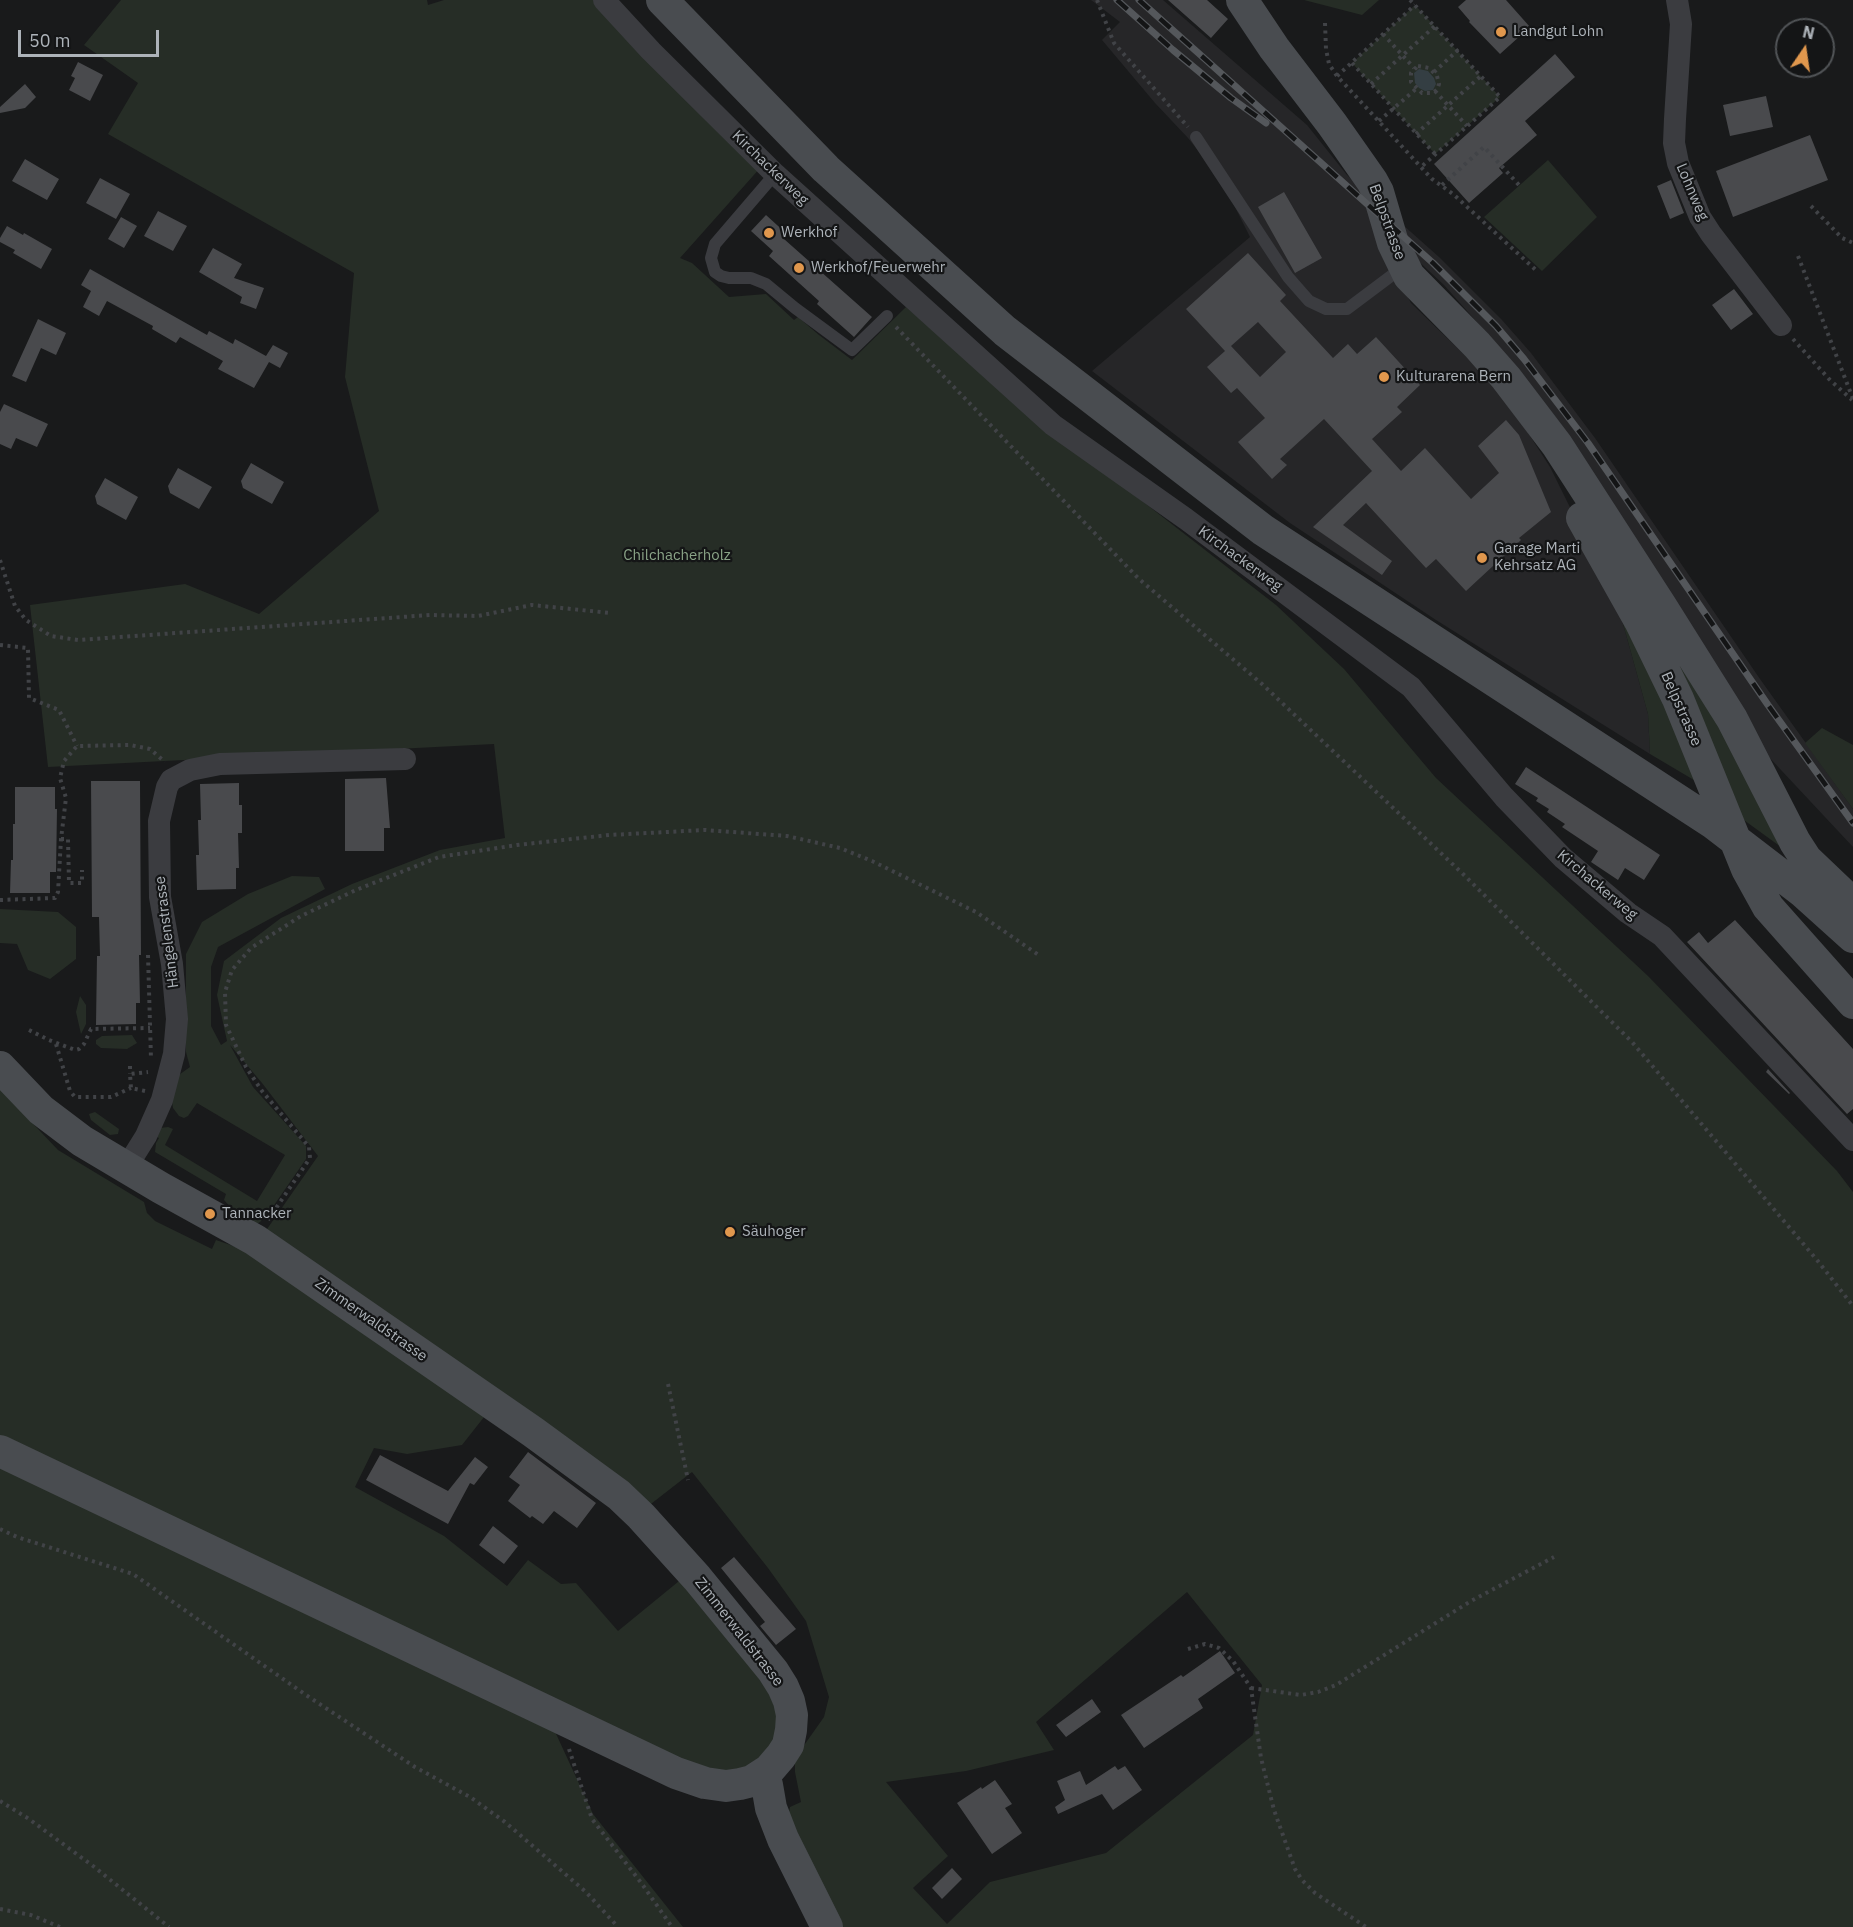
<!DOCTYPE html>
<meta charset="utf-8">
<style>
body{margin:0}
#map{position:relative;width:1853px;height:1927px;overflow:hidden;background:#191a1b;font-family:"IBM Plex Sans",sans-serif}
canvas{display:block}
.north{position:absolute;left:1775px;top:18px;width:60px;height:60px;box-sizing:border-box;background:#141516;border:2px solid #515457;border-radius:50%;rotate:13deg;font-size:16px;font-weight:700;line-height:24px;text-align:center;color:#adb3b9}
.north::after{content:'';display:block;margin:auto;width:21px;height:27px;background:#e0974d;clip-path:polygon(50% 0,100% 100%,50% 72%,0 100%)}
.scale{position:absolute;left:18px;top:30px;width:141px;height:27px;box-sizing:border-box;border:3px solid #adb3b9;border-top:0;padding-left:8px;font-size:18px;line-height:21px;white-space:nowrap;color:#adb3b9;-webkit-text-stroke:4px #141516;paint-order:stroke}
</style>
<div id="map">
<canvas width="1853" height="1927"></canvas>
<div class="north">N</div>
<div class="scale">50 m</div>
</div>
<script>
const g = document.querySelector('canvas').getContext('2d');
g.lineJoin = 'round';
function fillPath(path, color) { g.fillStyle = color; g.fill(path, 'evenodd'); }
const toPath = rows => new Path2D(rows.map(r => 'M' + r).join(''));
function trace(path, color, width, dash) { g.strokeStyle = color; g.lineWidth = width; g.lineCap = dash ? 'butt' : 'round'; g.setLineDash(dash || []); g.stroke(path); }
function label(font, color, halo, rows, align = 'center') {
  g.font = font + ' "IBM Plex Sans",sans-serif'; g.lineWidth = 4.5; g.setLineDash([]); g.textBaseline = 'middle'; g.strokeStyle = halo; g.fillStyle = color; for (const [text, x, y, turn = 0] of rows) {
    g.save(); g.translate(x, y); g.rotate((+turn || 0) * Math.PI / 180); g.textAlign = isNaN(turn) ? turn : align; if (halo) g.strokeText(text, 0, 0); g.fillText(text, 0, 0); g.restore();
  }
}
fillPath(toPath([
 [1091,0,1163,0,1307,125,1347,175,1439,257,1502,320,1531,353,1595,438,1760,679,1853,809,1853,847,1767,755,1542,403,1475,320,1444,285,1414,257,1390,264,1411,303,1478,368,1516,414,1550,467,1617,602,1648,714,1650,754,1436,620,1290,523,1092,371,1250,237,1222,181,1188,138,1155,103,1102,40,1120,22]
]), '#262628');
fillPath(toPath([
 [121,0,427,0,428,5,444,0,594,0,761,167,680,258,692,263,729,297,766,294,794,320,798,317,819,335,852,360,906,307,1007,393,1106,473,1276,605,1344,669,1436,778,1648,976,1837,1171,1853,1192,1853,1927,841,1927,787,1822,790,1807,801,1802,795,1772,795,1763,800,1751,824,1717,829,1697,806,1621,768,1568,692,1472,647,1507,499,1398,462,1445,407,1454,374,1448,355,1487,444,1536,507,1586,528,1560,561,1584,576,1583,618,1631,684,1577,758,1666,780,1720,772,1749,741,1771,710,1774,552,1725,593,1814,683,1927,0,1927,0,1089,58,1150,144,1202,147,1213,155,1221,212,1249,216,1240,251,1252,318,1156,262,1083,230,1045,253,1087,306,1146,306,1159,270,1211,260,1222,252,1227,244,1222,224,1200,226,1194,155,1152,156,1143,159,1138,153,1135,160,1128,168,1127,173,1129,165,1145,257,1201,285,1155,197,1103,188,1116,184,1118,179,1116,173,1108,171,1096,176,1077,190,1067,186,1052,186,954,202,922,248,894,292,876,319,877,325,889,218,947,211,967,211,1026,221,1045,227,1041,217,995,224,961,281,918,352,884,440,850,505,838,494,744,48,767,30,605,185,584,259,614,379,511,345,377,354,273,108,134,138,83,84,45],
 [1187,1592,1262,1685,1253,1735,1106,1853,990,1882,947,1924,913,1888,948,1856,886,1782,966,1771,1054,1750,1036,1722],
 [1304,0,1379,0,1362,15],
 [1415,5,1500,97,1435,154,1352,63],
 [1548,160,1597,217,1542,271,1484,217],
 [1643,594,1792,855,1741,818],
 [1617,602,1704,786,1650,754,1648,714],
 [1822,728,1853,745,1853,809,1805,743],
 [0,909,58,912,76,927,76,959,50,979,28,970,17,944,0,943],
 [80,996,86,1005,86,1024,81,1034,76,1012],
 [132,1035,137,1043,127,1049,101,1048,96,1044,96,1040,102,1036],
 [95,1112,119,1129,118,1134,110,1135,91,1120,89,1114]
]), '#262d26');
fillPath(toPath([
 [1419,69,1428,71,1434,78,1436,84,1433,90,1425,91,1419,88,1415,83,1414,73]
]), '#343e43');
fillPath(toPath([
 [1168,0,1207,0,1228,19,1211,38],
 [1466,0,1506,0,1530,27,1500,54,1469,22,1470,21,1458,7],
 [1555,54,1575,77,1525,121,1537,135,1499,168,1503,173,1469,203,1434,164],
 [78,62,103,75,90,101,69,90,75,78,71,76],
 [25,84,36,97,25,108,0,113,0,107],
 [1766,96,1773,127,1730,136,1723,105],
 [1810,135,1828,180,1733,217,1716,171],
 [25,159,59,179,47,200,12,181],
 [100,178,130,194,116,219,86,203],
 [1671,180,1684,213,1670,219,1657,186],
 [1284,192,1322,258,1295,273,1258,207],
 [158,211,187,226,173,251,144,236],
 [766,215,788,235,784,239,872,317,854,337,817,304,819,301,769,256,773,251,751,231],
 [121,217,137,226,124,248,108,239],
 [7,226,23,235,24,233,52,249,41,269,13,253,15,250,0,242,0,238],
 [213,248,242,264,234,278,264,288,256,309,240,303,242,297,199,272],
 [1248,253,1286,295,1280,301,1333,358,1348,344,1357,354,1376,337,1420,385,1397,407,1402,412,1372,439,1401,471,1425,448,1471,499,1499,473,1478,446,1506,420,1519,435,1551,512,1519,538,1521,540,1466,591,1436,559,1426,568,1366,503,1343,525,1392,561,1382,575,1313,527,1372,471,1324,419,1280,459,1287,465,1272,479,1238,442,1265,418,1237,388,1231,393,1207,367,1225,351,1186,309],
 [1258,322,1286,352,1260,377,1231,346],
 [90,269,207,335,209,331,233,344,235,339,266,356,273,345,288,353,280,368,269,362,254,388,218,369,223,361,180,337,176,343,152,329,153,326,107,301,99,316,83,307,91,291,81,285],
 [1734,289,1753,314,1731,330,1712,305],
 [38,319,66,333,56,355,41,348,26,382,12,376],
 [4,404,48,424,37,447,16,438,11,449,0,444,0,412],
 [251,463,284,482,272,504,243,488,241,481],
 [178,468,212,487,199,509,170,493,168,486],
 [105,478,138,497,126,520,97,504,95,496],
 [1526,767,1660,855,1644,880,1625,868,1618,880,1591,862,1598,851,1562,827,1565,824,1547,812,1549,809,1536,801,1538,798,1515,784],
 [386,778,390,828,384,828,384,851,345,851,345,779],
 [91,781,140,781,141,955,139,955,140,1003,136,1003,136,1024,96,1025,97,956,100,956,99,917,92,917],
 [239,783,239,805,242,805,242,833,238,833,239,868,236,868,236,889,197,890,196,855,199,855,198,820,201,820,200,784],
 [15,787,55,787,55,809,57,809,56,872,50,872,50,893,10,893,11,860,13,860,13,824,15,824],
 [1735,920,1853,1049,1853,1109,1847,1114,1687,942,1699,932,1708,943],
 [1768,1069,1790,1093,1789,1094,1766,1072],
 [528,1452,596,1503,577,1528,554,1511,543,1524,532,1516,530,1518,508,1501,520,1485,509,1477],
 [380,1455,448,1491,475,1457,488,1467,474,1485,470,1483,448,1524,366,1480],
 [493,1526,518,1546,504,1564,479,1545],
 [734,1557,796,1629,776,1645,760,1626,765,1622,721,1568],
 [1220,1651,1235,1673,1198,1699,1203,1708,1144,1748,1121,1715,1181,1675,1183,1677],
 [1092,1699,1101,1712,1066,1737,1056,1725],
 [1115,1766,1118,1770,1125,1766,1142,1790,1113,1810,1102,1794,1058,1814,1055,1807,1065,1800,1057,1781,1080,1771,1086,1785],
 [995,1780,1012,1804,1005,1808,1022,1833,992,1854,957,1803,981,1787,982,1789],
 [952,1868,962,1879,942,1899,932,1888]
]), '#494a4d');
trace(toPath([
 [1097,0,1114,43,1188,127],
 [1410,0,1500,97,1421,167],
 [1325,23,1326,49,1329,64,1337,76,1432,179,1453,194,1538,272],
 [1383,34,1414,68],
 [1352,63,1435,154],
 [1418,66,1429,68,1437,76,1439,84,1437,90,1432,93,1422,93,1411,82,1411,73,1418,66],
 [1434,72,1458,50],
 [1337,76,1415,5],
 [1371,84,1435,26],
 [1435,91,1467,126],
 [1379,121,1416,89],
 [1416,134,1481,76],
 [1442,185,1484,147,1519,185],
 [1811,206,1842,238,1853,243],
 [1798,256,1853,399],
 [896,327,1139,579,1262,684,1353,770,1463,874,1632,1042,1817,1260,1853,1306],
 [1793,339,1829,379,1852,400],
 [0,560,15,606,26,620,51,636,78,640,430,615,478,616,532,605,611,613],
 [0,645,28,648,29,698,59,710,77,746],
 [61,839,68,839,69,883,82,883,82,870],
 [0,900,55,898,58,892,61,839,66,798,60,778,64,761,77,746,130,745,150,749,165,762],
 [148,955,151,1059],
 [29,1030,49,1040,75,1050,79,1049,84,1044,91,1029,150,1028],
 [56,1044,70,1091,75,1097,111,1097,131,1088],
 [130,1066,130,1074],
 [145,1091,131,1088,130,1074,148,1072],
 [268,1220,310,1158,309,1147,262,1091,246,1067,226,1025,225,992,232,970,251,948,301,916,356,890,439,857,517,845,609,835,705,830,787,836,840,848,872,861,976,912,1040,956],
 [668,1384,688,1480],
 [0,1529,17,1537,133,1574,306,1695,415,1767,470,1797,505,1822,586,1892,618,1927],
 [1188,1649,1205,1644,1219,1648,1233,1661,1251,1688,1261,1758,1274,1810,1295,1869,1302,1880,1315,1893,1366,1927],
 [1251,1688,1301,1695,1318,1692,1336,1685,1471,1601,1554,1557],
 [569,1749,592,1819,642,1884,672,1927],
 [0,1801,29,1819,93,1866,169,1927],
 [0,1909,31,1915,60,1927]
]), '#414347', 4, [3, 4.5]);
trace(toPath([
 [1196,137,1288,277,1309,301,1326,309,1347,309,1403,267],
 [775,174,715,244,711,258,715,272,721,276,729,278,751,278,766,284,795,308,852,350,887,316]
]), '#3b3c40', 12);
trace(toPath([
 [604,0,651,51,775,174,1053,425,1186,519,1411,687,1504,797,1563,858,1628,913,1662,936,1853,1140],
 [1677,0,1681,24,1675,119,1674,143,1678,163,1700,217,1711,234,1781,325],
 [126,1168,146,1136,162,1100,174,1054,177,1019,172,964,160,897,159,821,167,787,171,780,190,770,220,764,405,759]
]), '#3b3c40', 22);
trace(toPath([
 [662,0,826,169,1005,331,1263,530,1713,823,1803,892,1853,937],
 [1242,0,1274,48,1332,124,1372,181,1378,192,1393,243,1409,276,1477,345,1506,378,1557,445,1661,606,1732,719,1795,842,1806,859,1853,904],
 [1582,518,1641,623,1678,699,1747,869,1768,907,1853,1003],
 [0,1067,41,1110,82,1141,161,1188,255,1240,533,1432,619,1495,641,1516,697,1578,773,1671,783,1687,789,1701,792,1715,791,1730,788,1745,781,1756,769,1770,752,1781,740,1784,726,1786,705,1783,676,1773,0,1451],
 [762,1776,767,1785,771,1808,783,1839,827,1927]
]), '#494c50', 32);
const rail = toPath([
 [1117,0,1173,50,1231,98,1266,123],
 [1139,0,1433,263,1496,326,1524,359,1588,443,1768,705,1853,823]
]);
trace(rail, '#54575b', 7);
trace(rail, '#141516', 4.5, [14]);
for (const [x, y, r, color] of [
 [1501,32,6,"#e0974d"],
 [769,233,6,"#e0974d"],
 [799,268,6,"#e0974d"],
 [1384,377,6,"#e0974d"],
 [1482,558,6,"#e0974d"],
 [210,1214,6,"#e0974d"],
 [730,1232,6,"#e0974d"]
]) { const dot = new Path2D(); dot.arc(x, y, r, 0, 2 * Math.PI); g.fillStyle = color; g.fill(dot); trace(dot, '#141516', 2); }
label('15px', '#adb3b9', '#141516', [
 ["Landgut Lohn",1513,32],
 ["Werkhof",781,233],
 ["Werkhof/Feuerwehr",811,268],
 ["Kulturarena Bern",1396,377],
 ["Garage Marti",1494,549],
 ["Kehrsatz AG",1494,566],
 ["Tannacker",222,1214],
 ["Säuhoger",742,1232]
], 'left');
label('15px', '#adb3b9', '#141516', [
 ["Kirchackerweg",770,168,44],
 ["Lohnweg",1692,192,67],
 ["Belpstrasse",1387,222,70],
 ["Kirchackerweg",1240,559,36],
 ["Belpstrasse",1681,709,66],
 ["Kirchackerweg",1597,885,40],
 ["Hängelenstrasse",167,932,-97],
 ["Zimmerwaldstrasse",371,1320,35],
 ["Zimmerwaldstrasse",739,1632,52]
]);
label('15px', '#89a286', '#141516', [
 ["Chilchacherholz",677,556]
]);
</script>
